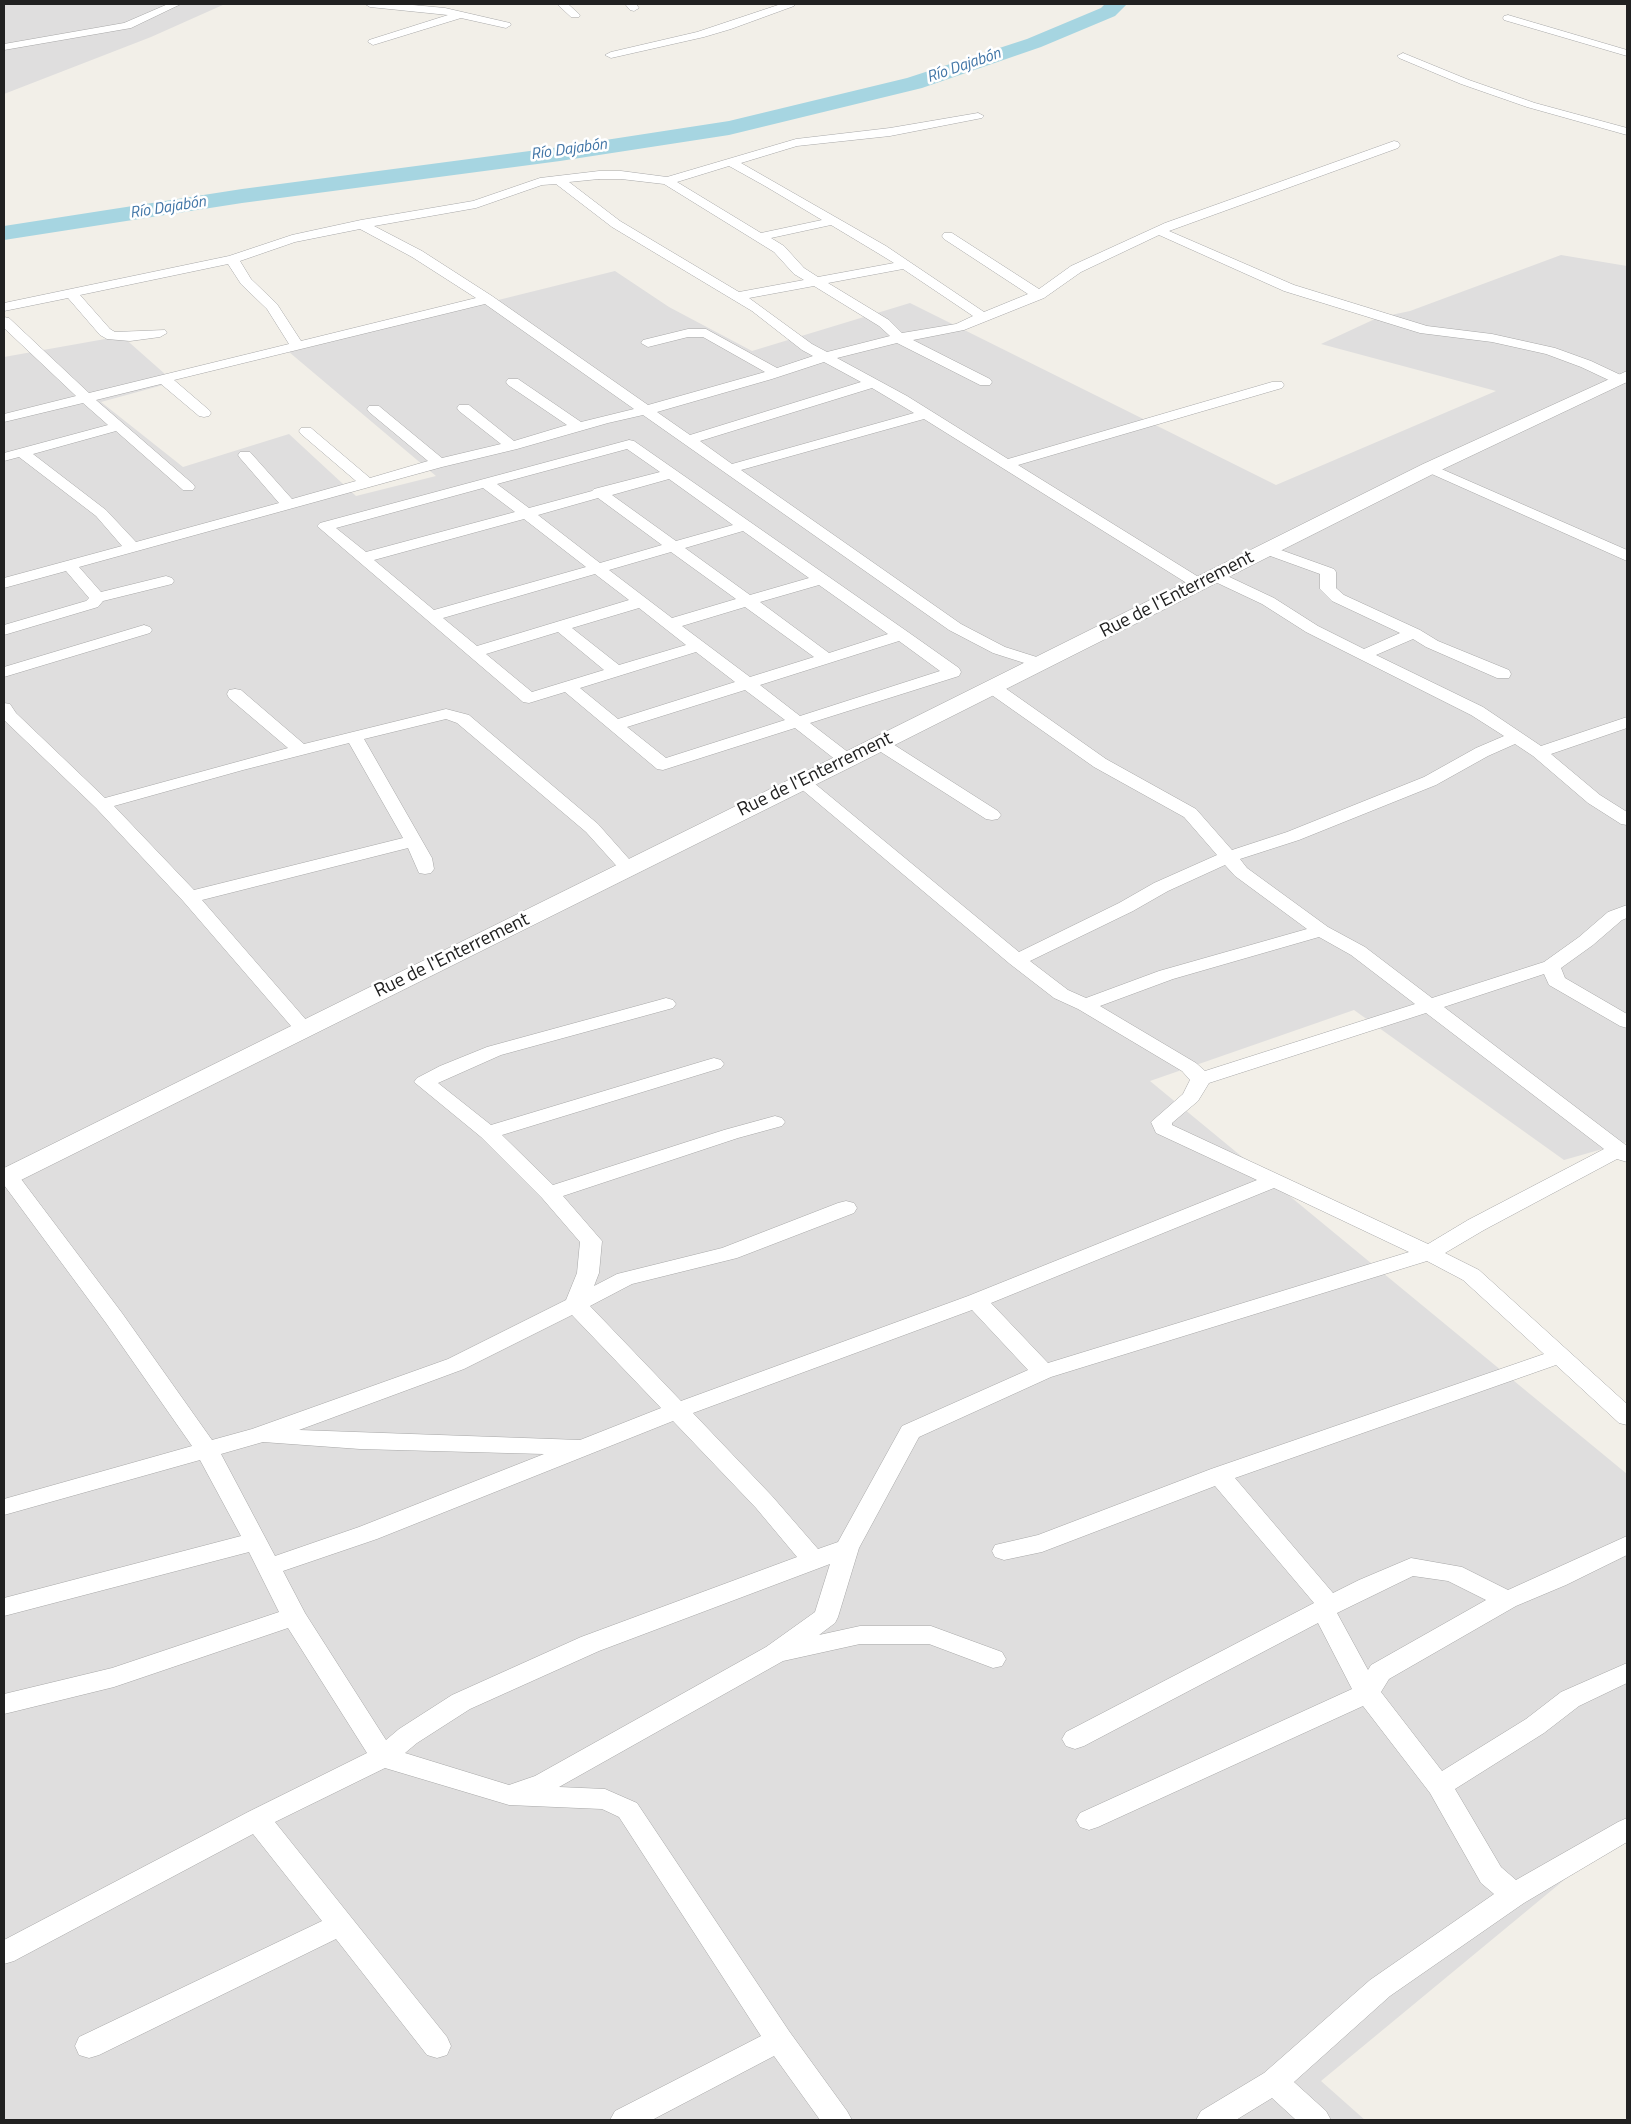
<!DOCTYPE html>
<meta charset="utf-8">
<style>
body{margin:0}
#map{position:relative;width:1631px;height:2124px;overflow:hidden;background:#f2efe8;font-family:"Titillium Web",sans-serif}
canvas{display:block}
.frame{position:absolute;inset:0;border:5px solid #212121;pointer-events:none}
</style>
<div id="map">
<canvas width="1631" height="2124"></canvas>
<div class="frame"></div>
</div>
<script>
const g = document.querySelector('canvas').getContext('2d');
g.lineJoin = 'round';
function fillPath(path, color) { g.fillStyle = color; g.fill(path, 'evenodd'); }
const toPath = rows => new Path2D(rows.map(r => 'M' + r).join(''));
function trace(path, color, width, dash) { g.strokeStyle = color; g.lineWidth = width; g.lineCap = dash ? 'butt' : 'round'; g.setLineDash(dash || []); g.stroke(path); }
function label(font, color, halo, rows, align = 'center') {
  g.font = font + ' "Titillium Web",sans-serif'; g.lineWidth = 5; g.setLineDash([]); g.textBaseline = 'middle'; g.strokeStyle = halo; g.fillStyle = color; for (const [text, x, y, turn = 0] of rows) {
    g.save(); g.translate(x, y); g.rotate((+turn || 0) * Math.PI / 180); g.textAlign = isNaN(turn) ? turn : align; if (halo) g.strokeText(text, 0, 0); g.fillText(text, 0, 0); g.restore();
  }
}
fillPath(toPath([
 [4,4,225,4,151,37,4,94],
 [1561,255,1627,266,1627,1142,1564,1160,1354,1010,1150,1081,1627,1474,1627,1828,1321,2081,1365,2120,4,2120,4,357,122,336,174,382,101,402,183,467,289,434,356,496,436,476,289,352,615,271,669,307,752,351,910,303,1276,485,1496,391,1321,344,1377,318,1410,311]
]), '#dfdede');
fillPath(toPath([
 [1105,4,1127,4,1115,16,1041,47,922,88,729,135,560,161,242,203,4,240,4,226,242,189,560,147,729,121,907,78,1027,39,1101,8,1105,4]
]), '#a6d5e1');
const minor = toPath([
 [168,4,181,4,131,28,4,50,4,44,124,23,168,4],
 [365,4,402,4,445,8,510,23,511,25,506,28,461,18,373,45,368,42,369,40,448,15,370,7,365,4],
 [557,4,568,4,580,15,579,17,571,17,557,4],
 [625,4,636,4,639,8,634,11,630,10,625,4],
 [781,4,795,4,794,6,731,29,704,37,611,58,605,55,611,52,697,32,781,4],
 [1508,15,1627,50,1627,56,1504,20,1503,18,1504,16,1508,15],
 [1403,53,1469,80,1535,103,1627,128,1627,135,1527,107,1461,84,1399,58,1397,56,1403,53],
 [978,113,984,116,982,118,890,136,797,146,741,163,886,246,984,312,1028,294,944,239,942,236,944,233,952,233,1039,289,1071,266,1165,223,1394,141,1398,142,1400,145,1398,148,1169,231,1294,285,1427,326,1492,334,1555,348,1591,361,1625,377,1627,380,1625,383,1615,383,1581,367,1546,354,1492,342,1420,333,1284,291,1159,235,1081,272,1044,298,964,330,913,340,990,379,992,382,990,385,980,385,897,343,837,358,907,396,1008,459,1272,382,1282,382,1284,385,1282,388,1018,465,1205,581,1207,584,1205,587,1193,587,924,419,741,470,961,624,1005,647,1046,660,1048,663,1046,666,1040,668,993,653,949,630,643,415,608,423,517,449,442,467,79,567,101,592,166,576,172,578,174,581,172,584,103,601,98,607,4,635,4,625,86,601,89,598,66,571,4,588,4,578,122,546,96,516,19,457,4,461,4,453,108,425,83,403,4,422,4,414,76,396,4,328,4,317,9,318,89,393,289,344,267,309,241,284,228,264,80,295,110,329,115,332,165,330,167,333,160,337,130,341,107,339,100,335,68,298,4,311,4,303,229,256,292,235,361,220,473,201,540,178,599,171,621,171,667,177,796,139,890,128,978,113],
 [729,166,765,186,822,220,761,233,677,182,729,166],
 [599,179,621,179,664,184,774,252,794,274,804,280,739,292,620,221,569,182,599,179],
 [556,184,612,227,752,311,802,350,813,356,777,368,706,329,688,329,643,340,641,343,648,347,688,337,703,337,765,372,648,405,492,296,422,251,374,226,476,208,542,185,556,184],
 [831,225,876,252,894,263,818,277,804,268,784,246,771,238,831,225],
 [360,229,412,257,476,298,301,341,277,304,251,279,240,261,295,242,360,229],
 [903,269,973,316,956,324,902,333,889,320,828,283,903,269],
 [814,286,879,326,890,336,827,352,812,344,749,298,814,286],
 [485,304,634,409,581,422,518,379,508,379,506,382,508,385,567,425,514,441,469,405,459,405,457,408,459,411,501,444,442,458,379,406,369,406,367,409,369,412,428,461,370,478,311,428,301,428,299,431,301,434,356,481,292,499,250,452,240,452,238,455,240,458,279,503,136,542,106,510,33,454,116,431,183,490,193,490,195,487,193,484,96,400,161,384,199,416,204,417,209,416,211,413,209,410,174,380,485,304],
 [824,362,861,382,690,435,657,412,772,379,824,362],
 [872,388,914,413,732,464,700,441,872,388],
 [629,440,634,441,908,632,959,668,961,672,959,676,810,723,853,756,856,760,853,764,847,765,841,764,795,728,663,770,657,769,565,692,529,703,523,702,317,526,320,523,629,440],
 [627,449,660,472,594,489,592,491,529,508,497,484,627,449],
 [669,479,733,525,676,541,612,495,669,479],
 [483,488,515,512,366,552,336,528,483,488],
 [598,498,662,545,600,563,538,515,598,498],
 [524,519,586,567,434,610,374,560,524,519],
 [743,531,809,578,750,595,685,548,743,531],
 [671,552,736,599,672,618,609,570,671,552],
 [595,574,629,600,477,646,443,618,595,574],
 [819,585,888,634,829,653,760,602,819,585],
 [745,607,814,657,750,677,682,626,745,607],
 [639,608,686,645,619,665,572,628,639,608],
 [558,632,604,670,532,692,486,654,558,632],
 [899,641,940,671,800,716,760,685,899,641],
 [696,652,735,682,618,719,580,688,696,652],
 [745,690,785,720,666,758,627,727,745,690],
 [1430,464,1627,550,1627,561,1425,471,1423,468,1425,465,1430,464],
 [1267,545,1334,569,1336,572,1336,588,1344,595,1420,630,1438,641,1509,670,1511,674,1509,678,1497,678,1426,647,1413,639,1376,655,1483,707,1541,746,1627,717,1627,728,1551,754,1600,795,1627,812,1627,825,1621,824,1588,803,1533,756,1515,744,1488,756,1436,785,1299,840,1240,859,1247,868,1328,927,1365,947,1432,998,1544,962,1579,937,1608,912,1627,905,1627,918,1622,920,1593,945,1561,968,1565,978,1627,1014,1627,1028,1620,1026,1549,985,1544,974,1444,1007,1627,1146,1627,1162,1617,1159,1484,1230,1445,1253,1479,1270,1627,1404,1627,1425,1619,1423,1556,1365,1235,1478,1333,1593,1359,1580,1411,1558,1462,1567,1508,1590,1627,1536,1627,1555,1566,1585,1516,1606,1389,1679,1381,1692,1442,1771,1526,1719,1561,1692,1627,1663,1627,1683,1579,1706,1544,1733,1455,1789,1501,1867,1516,1880,1618,1822,1627,1818,1627,1842,1524,1903,1390,1996,1294,2082,1326,2111,1331,2120,1296,2120,1272,2098,1236,2120,1196,2120,1201,2111,1264,2073,1370,1980,1494,1894,1481,1883,1430,1793,1363,1706,1098,1827,1089,1830,1080,1827,1076,1820,1080,1813,1352,1689,1318,1623,1084,1746,1075,1749,1066,1746,1062,1739,1066,1732,1314,1603,1215,1486,1042,1552,1004,1560,995,1557,992,1551,995,1545,1038,1535,1211,1469,1544,1354,1463,1280,1427,1261,1051,1377,919,1437,859,1548,838,1617,835,1623,819,1635,860,1626,931,1626,1002,1652,1006,1659,1002,1666,993,1668,929,1644,860,1644,783,1661,559,1787,605,1789,637,1803,789,2031,847,2111,852,2120,820,2120,774,2056,652,2120,610,2120,615,2111,761,2036,619,1817,602,1809,509,1805,385,1768,275,1822,447,2037,451,2046,447,2055,437,2058,427,2055,336,1939,99,2055,89,2058,79,2055,75,2046,79,2037,322,1921,253,1834,14,1961,4,1964,4,1940,248,1812,367,1753,288,1628,114,1687,4,1714,4,1694,112,1668,279,1612,249,1552,4,1616,4,1598,241,1536,200,1460,4,1515,4,1499,192,1446,106,1323,4,1185,4,1171,15,1171,122,1313,212,1440,252,1429,448,1359,566,1300,577,1273,580,1242,542,1198,481,1137,414,1082,417,1078,440,1066,487,1047,659,1000,666,998,673,1000,676,1004,673,1008,501,1055,438,1083,491,1125,707,1060,714,1058,721,1060,724,1064,721,1068,502,1135,553,1185,724,1130,775,1116,782,1118,785,1122,782,1126,738,1138,563,1196,602,1241,599,1273,594,1286,617,1274,722,1248,838,1203,846,1201,854,1203,857,1208,854,1213,737,1258,632,1284,590,1306,681,1401,968,1296,1257,1180,1156,1133,1151,1122,1183,1094,1190,1080,1182,1071,1078,1009,1054,998,1010,964,793,782,796,778,802,777,808,778,1019,952,1119,903,1154,883,1217,855,1184,817,1094,767,986,691,984,687,986,683,998,683,1106,759,1196,809,1232,850,1287,832,1424,777,1476,748,1504,736,1471,715,1306,632,1262,604,1209,579,1207,576,1209,573,1215,571,1221,573,1274,598,1318,626,1364,649,1400,633,1332,601,1320,589,1320,574,1262,553,1259,550,1262,547,1267,545],
 [1225,865,1235,876,1307,929,1159,971,1086,998,1068,990,1030,961,1133,911,1168,891,1225,865],
 [1319,937,1351,955,1415,1004,1205,1071,1196,1063,1100,1006,1173,979,1319,937],
 [1426,1013,1604,1149,1468,1220,1428,1244,1172,1125,1172,1123,1198,1101,1209,1083,1426,1013],
 [1274,1188,1409,1252,1048,1363,991,1303,1274,1188],
 [972,1310,1028,1370,902,1426,838,1542,818,1549,772,1496,693,1413,972,1310],
 [572,1315,661,1408,580,1440,299,1430,464,1369,572,1315],
 [673,1421,756,1508,797,1557,581,1637,452,1695,399,1729,386,1740,305,1613,283,1571,377,1539,673,1421],
 [263,1442,360,1449,544,1454,359,1527,275,1556,221,1454,263,1442],
 [830,1564,815,1612,766,1647,535,1776,509,1785,405,1753,417,1743,470,1709,599,1651,830,1564],
 [1413,1576,1448,1581,1486,1600,1371,1665,1368,1670,1337,1613,1413,1576],
 [144,625,150,627,152,630,150,633,4,677,4,667,144,625],
 [235,689,241,690,304,744,446,709,469,715,598,824,637,868,634,872,628,873,622,872,586,832,457,723,446,719,364,739,432,858,434,869,431,873,425,874,419,873,408,848,202,900,314,1029,311,1033,304,1035,297,1033,183,901,96,808,4,720,4,703,10,704,16,713,105,798,288,748,229,698,227,694,229,690,235,689],
 [349,743,403,838,194,890,114,806,243,770,349,743],
 [879,738,885,739,998,811,1001,815,998,819,992,820,986,819,873,747,870,743,873,739,879,738]
]);
const tertiary = toPath([
 [1627,371,1627,382,1437,472,855,765,13,1184,4,1186,4,1168,839,755,1423,464,1627,371]
]);
trace(minor, '#a8a8a8', 1);
trace(tertiary, '#a8a8a8', 1);
fillPath(minor, '#fff');
fillPath(tertiary, '#fff');
label('italic 16px', '#4276a7', '#fff', [
 ["Río Dajabón",964,66,-19],
 ["Río Dajabón",569,150,-8],
 ["Río Dajabón",168,208,-9]
]);
label('19px', '#212121', '#fff', [
 ["Rue de l'Enterrement",1177,595,-27],
 ["Rue de l'Enterrement",815,775,-26],
 ["Rue de l'Enterrement",452,956,-26]
]);
</script>
